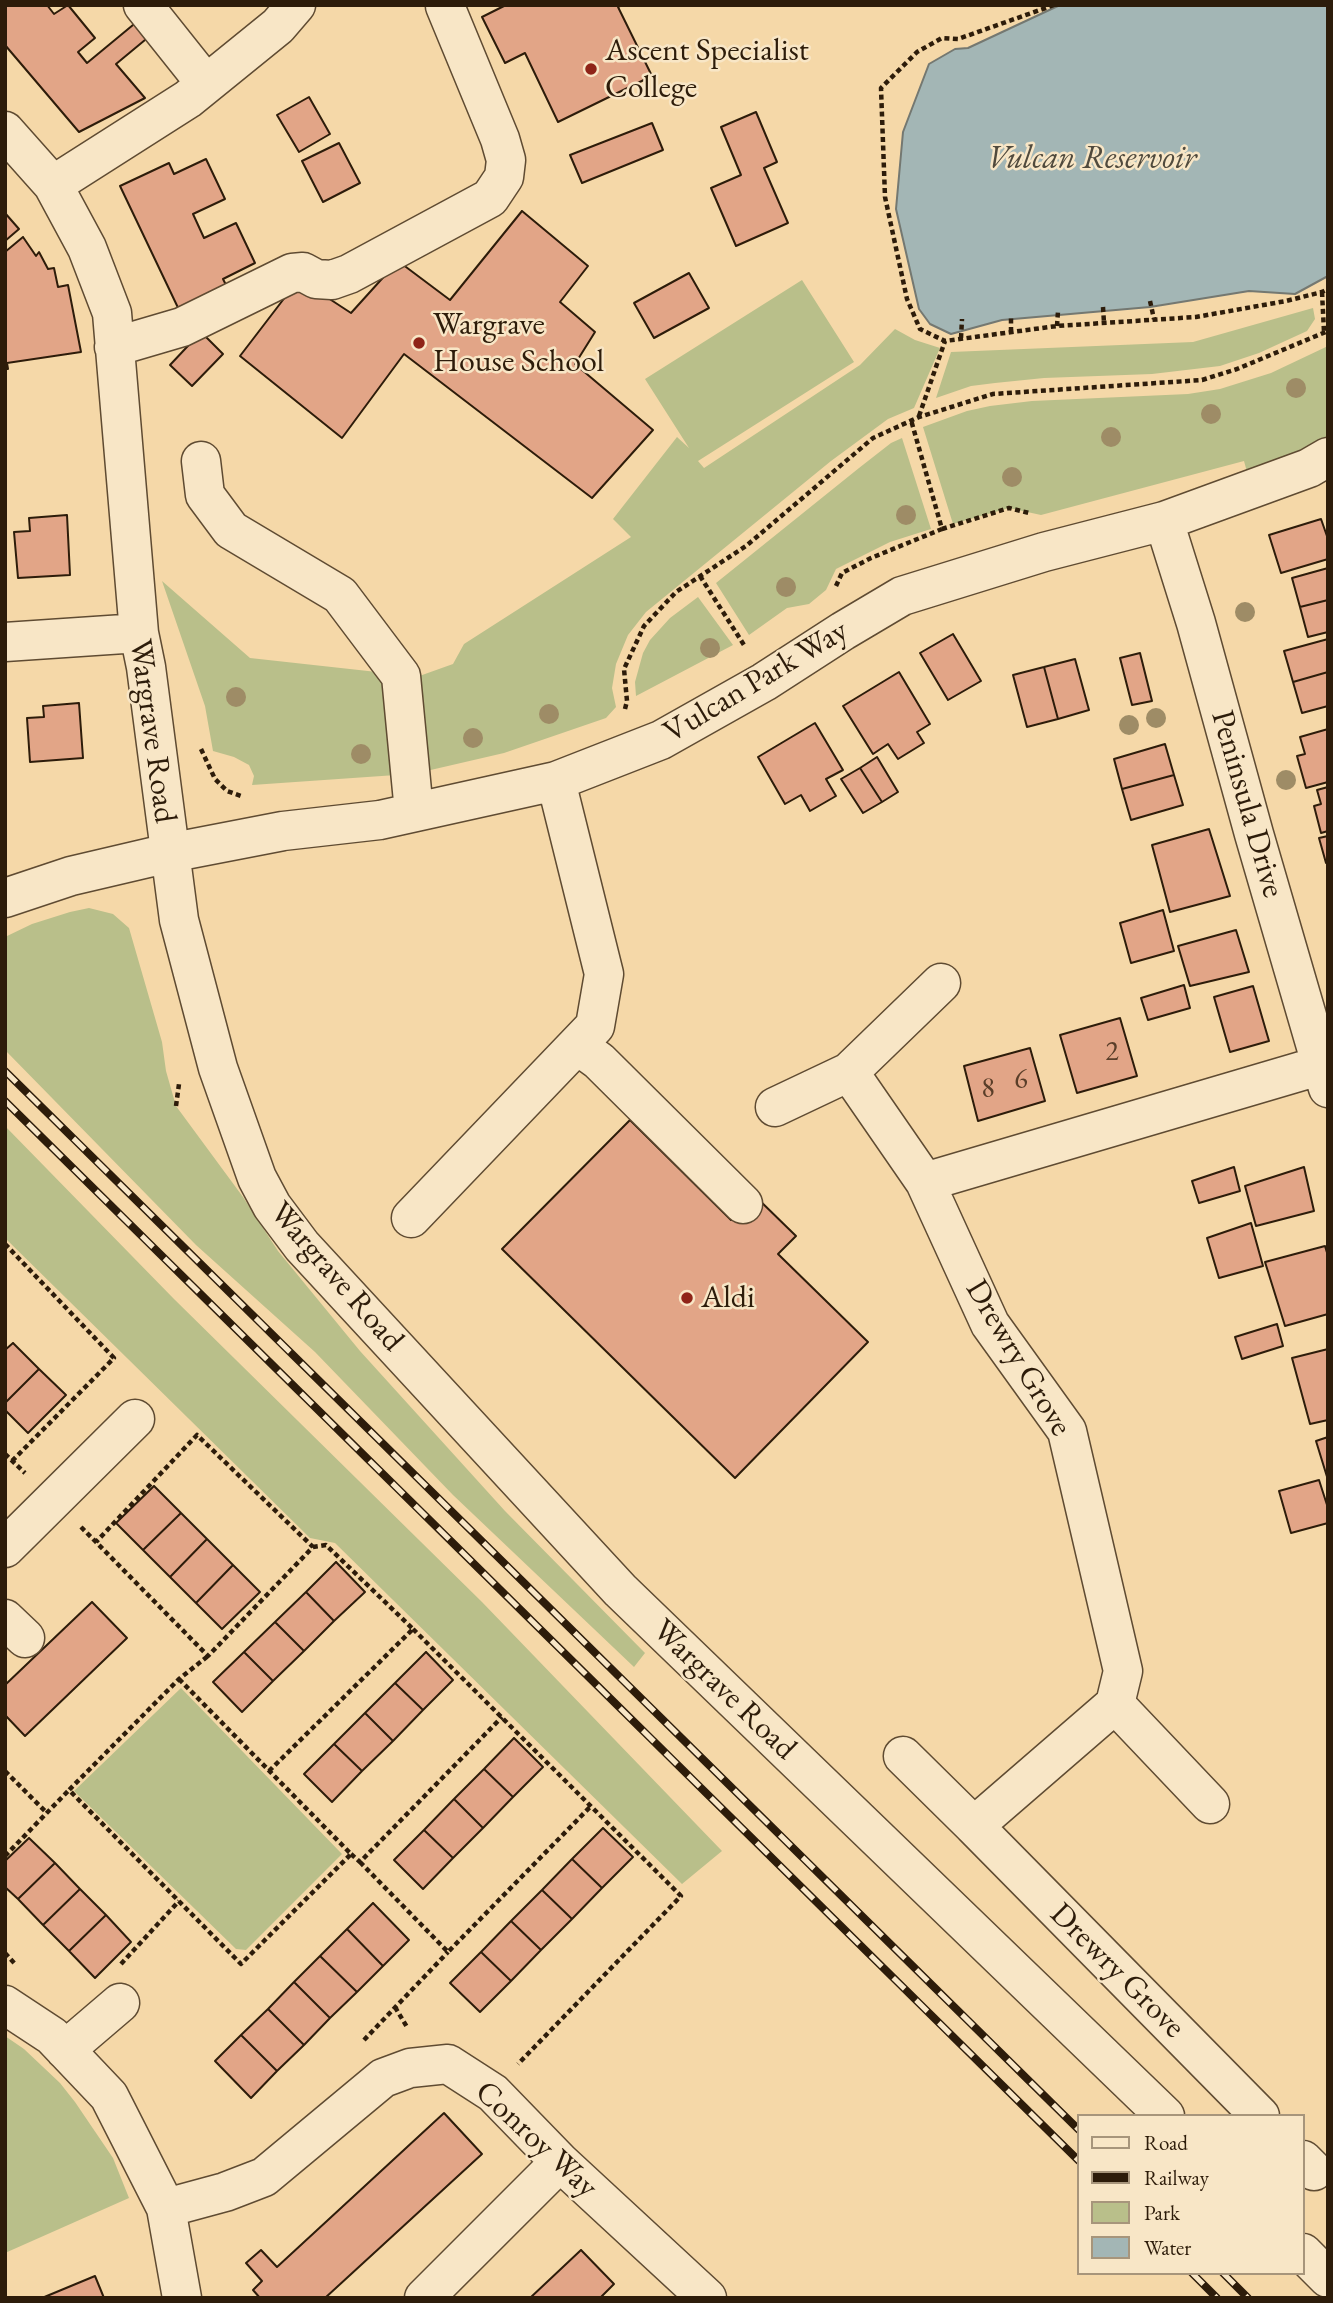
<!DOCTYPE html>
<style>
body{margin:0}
#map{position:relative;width:1333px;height:2303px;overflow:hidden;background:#f5d8a8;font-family:"EB Garamond",serif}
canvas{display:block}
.frame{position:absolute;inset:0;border:7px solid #2d1c0a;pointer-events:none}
.legend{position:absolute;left:1077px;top:2114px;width:228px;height:161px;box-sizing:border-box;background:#f8e6c6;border:2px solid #a7957b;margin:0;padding:9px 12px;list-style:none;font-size:21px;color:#2d1c0a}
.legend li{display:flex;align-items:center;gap:14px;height:35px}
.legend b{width:35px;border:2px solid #a7957b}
</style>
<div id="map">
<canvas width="1333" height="2303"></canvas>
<div class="frame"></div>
<ul class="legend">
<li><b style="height:9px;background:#f8e6c6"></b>Road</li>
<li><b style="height:9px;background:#2d1c0a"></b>Railway</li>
<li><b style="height:19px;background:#b9bf8a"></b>Park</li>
<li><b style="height:19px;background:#a3b6b5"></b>Water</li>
</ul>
</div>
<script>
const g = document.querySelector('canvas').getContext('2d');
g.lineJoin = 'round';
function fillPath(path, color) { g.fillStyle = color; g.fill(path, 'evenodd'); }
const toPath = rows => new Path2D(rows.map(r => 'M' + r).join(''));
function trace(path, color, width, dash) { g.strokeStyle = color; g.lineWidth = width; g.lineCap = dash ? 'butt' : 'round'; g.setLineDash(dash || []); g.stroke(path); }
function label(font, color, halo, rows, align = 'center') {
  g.font = font + ' "EB Garamond",serif'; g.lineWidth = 5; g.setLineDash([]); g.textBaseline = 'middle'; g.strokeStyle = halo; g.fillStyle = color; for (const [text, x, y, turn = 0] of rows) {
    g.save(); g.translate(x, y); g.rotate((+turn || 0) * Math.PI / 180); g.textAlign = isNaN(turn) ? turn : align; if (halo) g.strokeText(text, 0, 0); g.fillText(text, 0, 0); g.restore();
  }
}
fillPath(toPath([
 [802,280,854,362,698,461,704,468,860,365,895,329,915,340,940,348,914,408,888,419,831,461,646,612,628,635,616,664,612,688,616,707,606,718,504,753,422,772,411,679,453,664,464,644,631,537,613,519,677,437,689,448,645,379],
 [1313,308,1315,319,1307,331,1259,353,1220,366,1152,374,1044,378,995,383,971,386,936,398,951,352,1193,342],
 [1328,346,1328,441,1247,472,1244,461,1041,515,1009,508,953,524,923,427,967,411,990,406,1032,401,1188,394,1220,389,1271,373],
 [902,438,931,529,890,542,836,569,826,590,809,604,787,608,749,635,716,583,859,468,891,443],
 [162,581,250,658,386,673,396,775,252,785,254,776,249,765,234,757,213,751,205,706],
 [698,597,733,645,636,696,635,682,643,653,650,640,670,618],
 [89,908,113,914,129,928,162,1042,166,1071,176,1106,243,1197,278,1251,360,1351,505,1511,645,1653,634,1667,453,1495,315,1352,196,1245,5,1050,5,937,32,924,70,912],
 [5,1126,174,1299,482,1602,722,1851,682,1884,335,1543,310,1538,5,1238],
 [181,1688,342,1854,246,1950,236,1949,74,1791],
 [5,2036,24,2049,60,2083,75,2102,113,2158,129,2198,5,2253]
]), '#b9bf8a');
const water = toPath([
 [1060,5,1328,5,1328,276,1295,294,1249,291,1150,307,1002,320,951,334,930,324,919,309,896,209,903,132,929,64,955,49,968,48,1060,5]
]);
fillPath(water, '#a3b6b5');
trace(water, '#747871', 2);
const building = toPath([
 [5,5,47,5,54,14,68,5,95,38,78,52,87,63,139,20,151,35,116,64,145,98,79,132,5,45,5,5],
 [506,5,622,5,618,7,652,76,558,122,525,53,505,63,482,17,506,5],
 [309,97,330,134,299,152,277,115,309,97],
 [756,112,777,162,764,168,788,223,736,246,711,188,741,175,721,127,756,112],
 [652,123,663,150,582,183,570,155,652,123],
 [339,143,360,183,323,202,302,161,339,143],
 [206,159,225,199,193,214,204,238,236,223,255,263,223,279,229,291,181,314,120,186,169,163,174,174,206,159],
 [522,211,588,266,560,302,595,332,575,364,653,430,592,498,404,354,342,438,240,356,299,279,351,313,398,261,450,300,522,211],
 [5,213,19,229,5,241,5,213],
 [23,237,36,256,39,252,48,269,54,268,58,287,68,285,81,352,7,363,8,369,5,369,5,252,23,237],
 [689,273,709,308,654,338,634,303,689,273],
 [201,332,223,354,192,386,170,365,201,332],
 [67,515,70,575,18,578,14,532,30,531,29,518,67,515],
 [1321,519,1328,539,1328,559,1281,573,1269,535,1321,519],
 [1328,568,1328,600,1300,607,1292,578,1328,568],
 [1328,600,1328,632,1308,637,1300,607,1328,600],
 [953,634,981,681,948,700,920,653,953,634],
 [1328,639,1328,672,1293,682,1284,651,1328,639],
 [1140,653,1152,701,1132,705,1120,658,1140,653],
 [1075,659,1089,710,1058,719,1044,667,1075,659],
 [1044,667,1058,719,1027,727,1013,675,1044,667],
 [899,672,930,724,917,732,924,743,898,759,888,744,873,754,843,706,899,672],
 [1328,672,1328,706,1302,713,1293,682,1328,672],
 [79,703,83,758,30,762,27,718,44,717,43,706,79,703],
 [815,723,843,770,826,779,836,796,810,811,801,795,785,804,758,757,815,723],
 [1328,729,1328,782,1306,788,1297,756,1305,754,1300,737,1328,729],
 [1165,744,1174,775,1122,789,1114,759,1165,744],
 [877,757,898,792,882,802,860,768,877,757],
 [860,768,882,802,863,813,841,779,860,768],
 [1174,775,1183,805,1131,820,1122,789,1174,775],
 [1328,787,1328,831,1321,833,1314,806,1321,804,1317,790,1328,787],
 [1209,829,1230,896,1170,912,1152,845,1209,829],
 [1328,836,1328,863,1326,863,1319,838,1328,836],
 [1163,910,1174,951,1131,963,1120,923,1163,910],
 [1236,930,1249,972,1190,986,1178,946,1236,930],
 [1184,985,1190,1008,1148,1020,1141,998,1184,985],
 [1253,986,1269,1041,1230,1052,1214,997,1253,986],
 [1120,1018,1137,1076,1077,1093,1060,1035,1120,1018],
 [1030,1048,1045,1101,978,1121,964,1066,1030,1048],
 [630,1120,731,1220,754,1195,796,1236,778,1254,868,1342,735,1478,502,1249,630,1120],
 [1234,1167,1240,1191,1199,1203,1192,1181,1234,1167],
 [1304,1167,1314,1211,1256,1226,1245,1186,1304,1167],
 [1251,1223,1263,1266,1219,1278,1207,1238,1251,1223],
 [1325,1246,1328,1256,1328,1314,1285,1326,1265,1262,1325,1246],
 [1277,1324,1283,1346,1242,1359,1235,1337,1277,1324],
 [13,1343,39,1369,5,1403,5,1350,13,1343],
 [1328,1349,1328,1420,1310,1424,1292,1358,1328,1349],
 [39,1369,66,1395,28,1433,5,1410,5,1403,39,1369],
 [1328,1437,1328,1480,1316,1441,1328,1437],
 [1319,1480,1328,1508,1328,1523,1291,1533,1279,1491,1319,1480],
 [154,1486,181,1513,143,1550,116,1523,154,1486],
 [181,1513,207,1539,170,1577,143,1550,181,1513],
 [207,1539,233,1565,196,1603,170,1577,207,1539],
 [336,1562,365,1592,334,1621,306,1592,336,1562],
 [233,1565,260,1592,222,1629,196,1603,233,1565],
 [306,1592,334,1621,304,1651,275,1622,306,1592],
 [92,1602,127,1638,25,1736,5,1715,5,1685,92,1602],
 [275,1622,304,1651,273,1681,244,1652,275,1622],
 [244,1652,273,1681,242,1712,213,1682,244,1652],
 [426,1652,453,1680,423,1710,395,1683,426,1652],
 [395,1683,423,1710,393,1741,365,1713,395,1683],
 [365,1713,393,1741,362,1771,334,1744,365,1713],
 [514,1738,543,1767,513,1797,484,1769,514,1738],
 [334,1744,362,1771,332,1802,304,1774,334,1744],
 [484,1769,513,1797,483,1828,454,1799,484,1769],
 [454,1799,483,1828,453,1858,424,1830,454,1799],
 [603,1828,633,1857,602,1888,572,1859,603,1828],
 [424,1830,453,1858,423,1889,394,1860,424,1830],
 [29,1838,55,1863,18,1899,5,1887,5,1861,29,1838],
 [572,1859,602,1888,572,1919,542,1890,572,1859],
 [55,1863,80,1889,43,1925,18,1899,55,1863],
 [80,1889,106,1915,69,1951,43,1925,80,1889],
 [542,1890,572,1919,541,1950,511,1921,542,1890],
 [373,1903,409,1940,383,1966,347,1929,373,1903],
 [106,1915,131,1942,95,1978,69,1951,106,1915],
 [511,1921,541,1950,511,1981,481,1952,511,1921],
 [347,1929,383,1966,357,1992,320,1956,347,1929],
 [481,1952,511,1981,480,2012,450,1983,481,1952],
 [320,1956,357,1992,330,2018,294,1982,320,1956],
 [294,1982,330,2018,304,2045,268,2009,294,1982],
 [268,2009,304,2045,277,2071,241,2035,268,2009],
 [241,2035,277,2071,251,2098,215,2061,241,2035],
 [444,2113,482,2154,325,2298,260,2298,253,2290,262,2281,246,2263,261,2250,277,2267,444,2113],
 [581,2250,614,2284,600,2298,530,2298,581,2250],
 [95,2276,104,2298,42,2298,95,2276]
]);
fillPath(building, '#e2a587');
trace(building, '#2d1c0a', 2);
const minor = toPath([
 [143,5,206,84],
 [5,131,53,185,87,248,112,313,139,633,146,667,179,920,218,1068,257,1178,272,1206,302,1246,620,1590,1165,2116],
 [53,185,188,99,278,26,296,5],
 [114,347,182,327,292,273,303,272,316,279,332,280,349,274,490,198,504,177,506,160,500,139,445,6],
 [201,461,205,495,231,530,340,595,401,676,414,812],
 [1164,521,1196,623,1254,834,1328,1088],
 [5,642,139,633],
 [5,898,71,876,169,853,283,831,380,820,556,781,661,740,764,682,843,631,902,596,1044,552,1164,521,1309,468,1328,457],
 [577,1045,599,1061,743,1204],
 [849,1072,925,1182,990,1324,1067,1431,1123,1671,1115,1704,974,1826,1260,2116],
 [775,1107,849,1072,941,983],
 [925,1182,1322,1065],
 [411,1218,595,1026,604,974,556,781],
 [5,1548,135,1419],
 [5,1619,25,1638],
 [1115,1704,1210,1804],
 [903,1756,974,1826],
 [5,2005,52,2036,109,2096,166,2208,182,2298],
 [65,2050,120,2003],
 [1303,2160,1314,2171],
 [166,2208,225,2192,264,2177,383,2078,410,2068,448,2064,493,2093,560,2162,707,2298],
 [1303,2253,1328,2278],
 [424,2298,560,2162]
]);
trace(minor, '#5f4b32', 41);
trace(toPath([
 [1054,5,958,39,942,38,917,52,881,88,885,197,907,299,920,329,945,341,1057,326,1196,317,1286,301,1322,292,1328,289],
 [1322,292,1324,332],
 [1150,301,1154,319],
 [1103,307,1104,323],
 [1057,326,1058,311],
 [1011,332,1011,315],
 [961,338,962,319],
 [919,416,945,341],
 [942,529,1009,508,1029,513],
 [700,576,744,645],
 [836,586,842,573,871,558,942,529,911,420],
 [625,709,627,701,624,669,644,626,676,592,746,546,873,438,919,417,993,394,1202,380,1237,369,1328,331],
 [201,749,215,779,227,791,241,796],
 [176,1106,179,1084],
 [5,1244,114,1358,12,1461],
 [5,1454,25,1473],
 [81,1527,96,1542,208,1656,313,1547,197,1435,96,1542],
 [413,1629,681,1896,518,2064],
 [179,1679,351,1854,241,1964,69,1790,179,1679,208,1656],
 [5,1771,47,1813],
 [269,1771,413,1629,326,1545,313,1547],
 [351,1854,360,1862,502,1717],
 [5,1856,69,1790],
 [360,1862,448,1952,591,1806],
 [5,1953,16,1965],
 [121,1964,179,1901],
 [395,2007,407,2027],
 [364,2040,448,1952]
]), '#2d1c0a', 4.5, [5, 3.5]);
trace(minor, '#f8e6c6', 38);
const rail = toPath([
 [5,1071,1079,2130],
 [5,1101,1079,2161],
 [1192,2273,1217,2298],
 [1223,2273,1248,2298]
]);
trace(rail, '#2d1c0a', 8);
trace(rail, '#f8e6c6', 5, [16]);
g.fillStyle = '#9e8c66';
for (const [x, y] of [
 [1296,388],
 [1211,414],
 [1111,437],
 [1012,477],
 [906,515],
 [786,587],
 [1245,612],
 [710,648],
 [236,697],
 [549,714],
 [1156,718],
 [1129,725],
 [473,738],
 [361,754],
 [1286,780]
]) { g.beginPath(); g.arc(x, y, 10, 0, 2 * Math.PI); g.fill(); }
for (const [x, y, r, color] of [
 [591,69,7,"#8f2418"],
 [419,343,7,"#8f2418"],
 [687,1298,7,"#8f2418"]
]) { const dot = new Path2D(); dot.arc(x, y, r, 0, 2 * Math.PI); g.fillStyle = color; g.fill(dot); trace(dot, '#f8e6c6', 2.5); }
label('28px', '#5a3e29', null, [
 ["2",1112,1052],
 ["6",1021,1080],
 ["8",988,1089]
]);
label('32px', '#2d1c0a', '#f8e6c6', [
 ["Ascent Specialist",605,51],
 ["College",605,88],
 ["Wargrave",433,325],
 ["House School",433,362],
 ["Aldi",701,1298]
], 'left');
label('32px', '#2d1c0a', '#f8e6c6', [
 ["Vulcan Park Way",756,682,-31],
 ["Wargrave Road",152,731,82],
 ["Peninsula Drive",1247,804,74],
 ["Wargrave Road",336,1277,49],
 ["Drewry Grove",1018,1358,59],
 ["Wargrave Road",724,1690,44],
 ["Drewry Grove",1117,1971,45],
 ["Conroy Way",536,2140,43]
]);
label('italic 33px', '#504a3d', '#f8e6c6', [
 ["Vulcan Reservoir",1092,159]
]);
</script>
